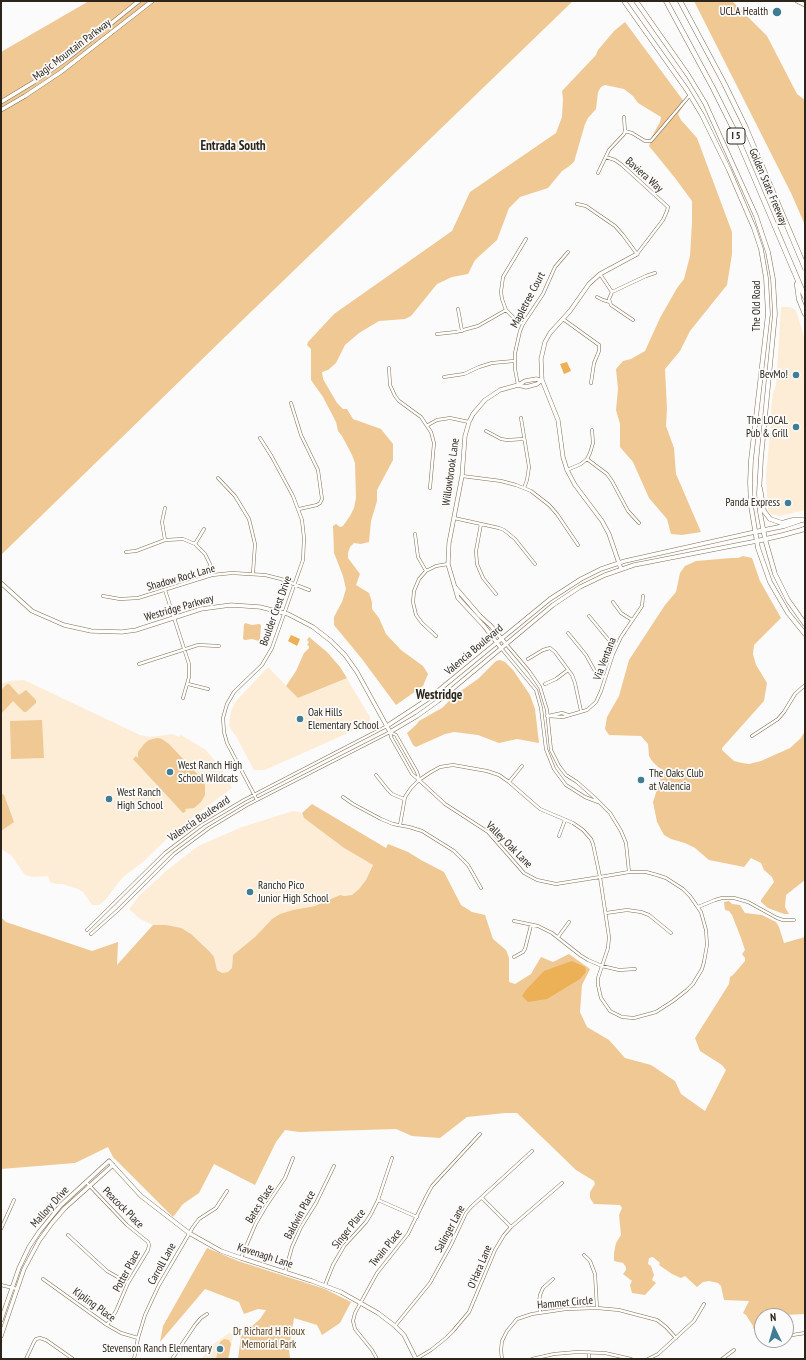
<!DOCTYPE html>
<style>
body{margin:0}
#map{position:relative;width:806px;height:1360px;overflow:hidden;background:#fbfbfb;font-family:"PT Sans Narrow",sans-serif}
canvas{display:block}
.frame{position:absolute;inset:0;border:2px solid #2d2519;pointer-events:none}
.north{position:absolute;left:754px;top:1308px;width:40px;height:40px;box-sizing:border-box;background:#fbfbfb;border:1px solid #a9a5a1;border-radius:50%;rotate:355deg;font-size:11px;font-weight:700;line-height:16px;text-align:center;color:#2d2519}
.north::after{content:'';display:block;margin:auto;width:14px;height:18px;background:#407d94;clip-path:polygon(50% 0,100% 100%,50% 72%,0 100%)}
</style>
<div id="map">
<canvas width="806" height="1360"></canvas>
<div class="frame"></div>
<div class="north">N</div>
</div>
<script>
const g = document.querySelector('canvas').getContext('2d');
g.lineJoin = 'round';
function fillPath(path, color) { g.fillStyle = color; g.fill(path, 'evenodd'); }
const toPath = rows => new Path2D(rows.map(r => 'M' + r).join(''));
function trace(path, color, width, dash) { g.strokeStyle = color; g.lineWidth = width; g.lineCap = dash ? 'butt' : 'round'; g.setLineDash(dash || []); g.stroke(path); }
function label(font, color, halo, rows, align = 'center') {
  g.font = font + ' "PT Sans Narrow",sans-serif'; g.lineWidth = 3.5; g.setLineDash([]); g.textBaseline = 'middle'; g.strokeStyle = halo; g.fillStyle = color; for (const [text, x, y, turn = 0] of rows) {
    g.save(); g.translate(x, y); g.rotate((+turn || 0) * Math.PI / 180); g.textAlign = isNaN(turn) ? turn : align; if (halo) g.strokeText(text, 0, 0); g.fillText(text, 0, 0); g.restore();
  }
}
fillPath(toPath([
 [781,307,790,307,796,310,805,340,805,510,780,516,771,514,768,509,766,475,771,424,771,410,773,393,776,385],
 [268,667,298,698,347,678,350,684,370,717,370,721,364,726,265,770,254,770,237,738,229,726,231,711,236,701],
 [24,680,140,735,150,737,172,734,179,737,181,735,206,750,221,768,232,788,176,830,143,862,123,877,105,900,99,905,92,905,83,892,78,889,62,884,56,884,50,882,48,876,32,877,25,875,11,855,1,849,1,684,10,681],
 [293,811,300,812,304,818,344,848,373,865,366,880,359,889,352,895,343,896,340,895,315,906,307,907,272,919,255,937,233,955,232,968,228,972,222,973,217,970,214,957,210,952,202,945,166,925,153,925,140,919,129,909,139,896,166,871,198,846,242,827],
 [229,1333,233,1335,229,1359,202,1359,205,1354,215,1343]
]), '#feedd6');
fillPath(toPath([
 [89,1,573,1,226,336,1,555,1,52],
 [694,1,732,1,767,36,797,94,805,100,805,225,791,193],
 [625,22,685,103,678,114,681,120,697,138,732,232,732,254,727,285,690,331,680,351,665,369,667,409,666,426,674,448,676,474,701,532,682,535,671,534,667,519,649,498,633,462,620,447,620,424,616,410,618,389,616,369,623,361,631,359,645,351,660,318,677,288,684,279,690,256,692,222,692,201,675,178,649,146,651,138,660,122,661,117,638,103,633,96,624,89,605,85,601,87,598,92,596,109,588,118,585,124,574,162,568,167,562,171,548,188,520,197,509,208,497,240,475,260,468,274,452,277,437,284,411,316,405,319,379,321,359,333,345,345,336,363,328,370,322,372,323,379,337,403,343,409,347,409,353,419,381,429,393,444,393,460,377,490,377,501,371,521,369,542,361,544,354,543,350,547,348,553,348,558,360,574,356,585,369,593,372,602,372,609,379,618,386,634,401,650,423,666,428,674,423,686,396,705,362,659,334,625,334,617,342,602,346,589,343,576,334,553,333,526,336,524,340,527,343,526,350,516,354,508,356,498,355,463,352,455,342,436,338,431,336,422,323,397,311,380,311,349,307,345,308,342,334,314,452,231,470,192,556,133,562,117,563,99,562,91,596,55,598,50,614,31],
 [743,556,752,558,760,581,781,618,754,645,753,654,756,665,767,683,764,701,722,748,722,750,734,761,742,763,749,764,761,761,790,748,801,738,805,731,805,880,786,895,785,907,789,914,784,914,768,908,761,902,761,900,774,882,772,877,764,870,761,863,751,858,744,867,709,860,695,848,685,843,671,839,664,835,657,822,653,802,662,774,665,771,658,767,652,761,649,756,648,744,641,736,609,735,605,729,607,717,619,696,629,660,665,605,676,592,680,573,685,566,696,561,731,558,738,558],
 [245,623,252,625,259,624,261,625,260,639,259,641,252,639,245,640,243,639,244,625],
 [309,637,327,652,340,667,347,678,298,698,286,686,296,671,304,653,309,648,309,646,307,645,309,642,307,640],
 [500,660,505,662,513,670,530,695,535,709,539,743,517,739,499,743,478,735,454,732,445,734,416,747,413,745,407,733,416,725,419,721,442,708,455,695,478,679,496,661],
 [7,684,9,684,19,695,26,690,36,700,36,703,26,712,24,712,13,701,1,714,1,690],
 [42,720,44,758,11,759,10,721],
 [157,738,162,739,169,744,201,778,205,785,205,795,201,802,194,808,185,809,186,811,183,813,133,759,136,756,138,758,138,752,144,744,149,740],
 [1,793,4,795,14,822,1,831],
 [312,804,386,848,388,844,408,852,421,860,444,872,461,905,472,912,485,915,493,939,506,950,509,958,509,982,515,984,531,974,541,957,553,962,569,954,590,969,582,985,580,1012,587,1027,609,1040,625,1058,651,1065,675,1081,681,1094,705,1111,726,1070,722,1065,700,1051,695,1038,729,984,730,977,733,975,745,961,745,958,742,954,745,950,741,938,732,915,729,911,725,910,724,902,729,901,732,904,740,905,745,913,762,915,776,922,779,927,784,943,805,937,805,1314,762,1316,762,1336,759,1336,753,1328,753,1326,746,1315,743,1313,749,1301,724,1300,721,1286,718,1283,709,1281,703,1282,697,1287,685,1276,681,1278,672,1274,659,1265,660,1263,653,1257,649,1258,648,1264,651,1266,654,1275,652,1280,656,1283,645,1295,632,1293,630,1285,632,1281,623,1274,626,1270,626,1267,623,1263,614,1261,614,1253,616,1243,621,1235,619,1215,622,1208,620,1205,594,1204,590,1198,590,1192,595,1184,594,1181,576,1170,517,1113,505,1113,467,1117,440,1138,412,1136,396,1129,299,1132,285,1130,276,1142,255,1185,214,1164,199,1193,183,1204,173,1217,113,1157,108,1147,75,1163,1,1169,1,917,6,922,92,951,118,942,117,965,153,925,166,925,181,928,191,934,210,952,214,957,217,970,222,973,228,972,232,968,233,955,255,937,272,919,280,914,293,910,315,906,340,895,344,896,352,895,359,889,366,880,373,865,344,848,304,818,302,813],
 [207,1248,238,1261,325,1289,351,1302,340,1323,322,1335,317,1325,294,1318,289,1348,290,1359,238,1359,241,1336,260,1319,266,1310,258,1309,244,1314,239,1302,205,1289,160,1342,163,1326],
 [224,1339,229,1340,231,1344,228,1359,216,1359,220,1342]
]), '#efc894');
fillPath(toPath([
 [567,362,571,371,564,374,560,364],
 [291,635,300,639,297,646,288,641],
 [572,961,585,967,586,972,580,979,547,999,528,1002,522,996,526,990,544,971]
]), '#ecb056');
const street = toPath([
 [625,131,632,133,645,141,651,141,690,95],
 [598,173,609,150,624,134,625,131,624,117],
 [577,204,586,206,615,226,623,235,637,254,663,220,667,211,668,207,622,165,615,160,606,157],
 [612,292,646,276,655,273],
 [597,297,603,300,610,302,609,299,612,292,600,274],
 [610,302,611,305,633,320],
 [458,309,462,331],
 [563,319,599,345,599,351,594,363,591,383],
 [523,324,515,319,506,310,502,299,501,292,503,277,526,239],
 [437,334,456,332,478,326,506,310],
 [389,368,390,385,395,396,399,401,421,417,431,432,434,443,430,488],
 [444,377,464,374,479,367,492,363,514,361],
 [518,385,515,369,515,353,520,331,523,324,543,294,555,267,568,252],
 [291,403,301,435,318,470,322,499,320,503,317,505,299,509],
 [521,418,529,467,527,480,524,488],
 [428,425,437,420,450,418,469,422],
 [486,431,501,439,507,440,524,439],
 [587,459,607,474,612,481,628,511,639,523],
 [567,470,581,464,587,459,590,453,593,443,592,430],
 [462,476,501,481,516,485,531,491,549,505,557,514,578,545],
 [218,478,235,496,249,519,255,544,253,573],
 [165,508,162,522,165,540],
 [454,518,499,528,504,530,515,539,535,564],
 [481,524,476,551,477,564,483,578,496,594],
 [415,534,418,557,426,571],
 [195,544,204,529],
 [126,552,136,551,165,540,183,539,195,544,205,554,210,564,212,575],
 [165,590,189,664,189,677,183,698],
 [103,596,120,599,138,598,212,575,232,573,265,575,281,579,309,590],
 [613,602,621,613,632,620],
 [589,616,608,639,617,644],
 [568,633,586,655,596,673,605,677],
 [436,636,422,623,416,615,413,602,414,591,419,579,426,571,436,566,448,564],
 [506,644,529,671,540,687,547,710,551,750,559,766,566,775,577,782,595,798,610,813,621,831,626,843,629,872],
 [501,648,536,690,541,708,546,749,554,769,566,785,585,797,598,802],
 [528,659,543,650,550,648,555,652,572,675,575,683,581,711],
 [139,664,198,645,219,646],
 [188,684,208,689],
 [545,684,556,679,568,670],
 [547,716,563,717,587,710,596,702,601,691,613,654,621,637,642,606,643,596],
 [548,716,562,713,568,715],
 [390,732,391,737,412,774,419,780,445,804,488,832,524,873,537,880,556,884,600,877,593,844,591,839,583,830,573,823,540,809,509,782,499,775,487,771,453,765,440,767,431,772,419,780,411,788,405,797,400,825],
 [390,732,396,735,417,772,419,779],
 [752,736,778,719,784,712,795,694,805,685],
 [376,775,388,790,392,794,404,799],
 [509,782,522,766],
 [343,797,353,804,381,819,393,824,409,827,422,831,454,851,468,865,481,888],
 [257,800,227,743,224,732,223,718,227,704,234,692,262,665,272,648,303,560,304,538,302,520,293,496,272,457,260,438],
 [559,836,565,820],
 [629,872,646,872,657,875,666,878,683,889,690,896,701,912,706,930,707,945,704,962,702,969,693,984,687,990,673,1001,656,1012,634,1018,622,1017,610,1011,601,998,598,985,598,978,608,948,609,937,600,877,629,872],
 [698,907,715,900,722,898,734,898,748,902,777,918,783,920,794,920],
 [606,913,627,910,641,912,649,915,671,933],
 [514,921,538,926,552,933,580,955,588,960,602,966,619,970,635,969],
 [87,930,165,853,202,825,244,800,387,726],
 [91,934,118,910,174,854,209,828,247,805,390,732],
 [558,937,569,922],
 [514,957,523,952,525,949,531,925],
 [86,1182,127,1225,148,1242,149,1245,148,1250,128,1283,116,1311,107,1325],
 [482,1198,511,1227],
 [378,1200,417,1217],
 [1,1229,14,1200],
 [68,1235,107,1271,128,1283],
 [584,1255,590,1261,595,1274,597,1308],
 [241,1258,256,1223,266,1206,285,1178,293,1158],
 [285,1272,292,1247,301,1227,316,1203,334,1166],
 [43,1279,107,1325,121,1333,138,1338],
 [1,1285,17,1289],
 [325,1285,333,1265,344,1246,366,1222,371,1214,378,1200,392,1158],
 [540,1313,539,1302,540,1295,543,1288,553,1279],
 [395,1326,430,1283,451,1245,466,1213,471,1207,532,1151],
 [786,1336,805,1333],
 [589,1352,589,1359],
 [26,1359,34,1342,36,1339,40,1338,46,1340,73,1359],
 [134,1359,138,1338,145,1315,159,1285,193,1227,199,1219,216,1208,227,1191],
 [172,1359,195,1325,201,1318,207,1314],
 [377,1359,372,1350,355,1329,353,1321,355,1313,377,1273,408,1234,427,1195,432,1186,480,1134],
 [416,1359,431,1350,446,1338,453,1331,469,1312,495,1250,504,1235,511,1227,562,1183],
 [502,1359,501,1350,502,1341,507,1331,517,1319,532,1314,566,1309,597,1308,619,1310,634,1314,657,1320,666,1327,676,1338],
 [532,1359,554,1354,577,1352,605,1353,631,1359],
 [648,1359,658,1354,694,1321,704,1304],
 [722,1359,734,1350]
]);
const secondary = toPath([
 [797,1,805,5],
 [1,102,34,82,68,58,139,1],
 [1,110,25,96,61,72,152,1],
 [518,385,525,381,536,379,542,380],
 [621,569,609,534,602,521,575,485,567,470,563,457,558,420,542,380,541,359,545,342,550,333,570,311,589,284,600,274,637,254],
 [1,583,32,611,64,625,91,631,122,632,136,630,201,609,231,605,260,607,288,614,313,627,331,641,345,655,357,672,390,732,417,716,438,701,553,605,580,587,605,575,634,565,757,541],
 [455,587,480,616,491,626,506,644],
 [501,648,484,626,458,598,448,564,449,543,462,476,465,436,469,422,473,414,485,400,500,390,518,385,526,387,537,384,542,380],
 [387,726,428,699,550,599,581,579,601,569,625,561,755,532],
 [1,1320,19,1268,29,1247,39,1232,61,1205,109,1161,141,1196,189,1233,221,1251,241,1258,312,1281,341,1292,378,1313,395,1326,404,1335,416,1359],
 [1,1336,24,1269,39,1241,52,1223,65,1208,113,1165]
]);
const primary = toPath([
 [624,1,687,90,702,115,729,170,754,228,761,249,766,278,768,314,751,460,750,482,751,506,758,548,770,582,788,613,805,634],
 [636,1,688,75,705,103,756,216,768,252,773,279,775,314,761,458,759,493,760,512,765,539,775,574,788,600,805,624],
 [760,488,764,511,770,519,782,523,793,520,803,520],
 [755,532,784,526,799,521],
 [757,541,783,535,805,529]
]);
const highway = toPath([
 [666,1,713,88,734,130,805,297],
 [680,1,724,83,745,126,805,268],
 [797,284,799,299,805,314],
 [804,529,805,529]
]);
trace(street, '#836e52', 3.5);
trace(secondary, '#836e52', 4.5);
trace(primary, '#836e52', 5);
trace(highway, '#836e52', 5.5);
trace(street, '#fff', 2.5);
trace(secondary, '#fff', 3.5);
trace(primary, '#fff', 4);
trace(highway, '#fff', 4.5);
for (const [x, y, r, color] of [
 [777,12,5,"#407d94"],
 [796,375,4,"#407d94"],
 [796,427,4,"#407d94"],
 [788,503,4,"#407d94"],
 [300,719,4,"#407d94"],
 [170,772,4,"#407d94"],
 [641,780,4,"#407d94"],
 [109,799,4,"#407d94"],
 [250,892,4,"#407d94"],
 [220,1349,4,"#407d94"]
]) { const dot = new Path2D(); dot.arc(x, y, r, 0, 2 * Math.PI); g.fillStyle = color; g.fill(dot); trace(dot, '#fbfbfb', 1.5); }
for (const [x, y, w] of [
 [736,136,18]
]) { const box = new Path2D(); box.roundRect(x - w / 2, y - 8, w, 16, 3); g.fillStyle = '#fbfbfb'; g.fill(box); trace(box, '#2d2519', 1); }
label('bold 10px', '#2d2519', null, [
 ["I 5",736,136]
]);
label('11px', '#2d2519', '#fbfbfb', [
 ["UCLA Health",768,12],
 ["BevMo!",788,375],
 ["The LOCAL",788,421],
 ["Pub & Grill",788,434],
 ["Panda Express",780,503],
 ["Oak Hills",308,713,"left"],
 ["Elementary School",308,726,"left"],
 ["West Ranch High",178,766,"left"],
 ["School Wildcats",178,779,"left"],
 ["The Oaks Club",649,774,"left"],
 ["at Valencia",649,787,"left"],
 ["West Ranch",117,793,"left"],
 ["High School",117,806,"left"],
 ["Rancho Pico",258,886,"left"],
 ["Junior High School",258,899,"left"],
 ["Stevenson Ranch Elementary",212,1349]
], 'right');
label('11px', '#2d2519', '#fbfbfb', [
 ["Magic Mountain Parkway",72,50,-37],
 ["Baviera Way",644,175,42],
 ["Golden State Freeway",768,187,67],
 ["Mapletree Court",528,300,-62],
 ["The Old Road",757,306,-90],
 ["Willowbrook Lane",451,472,-82],
 ["Shadow Rock Lane",181,578,-16],
 ["Westridge Parkway",179,608,-16],
 ["Boulder Crest Drive",276,611,-70],
 ["Valencia Boulevard",474,650,-40],
 ["Via Ventana",605,659,-69],
 ["Valencia Boulevard",199,819,-34],
 ["Valley Oak Lane",509,845,45],
 ["Bates Place",260,1204,-58],
 ["Mallory Drive",50,1207,-48],
 ["Peacock Place",123,1208,45],
 ["Baldwin Place",300,1215,-62],
 ["Singer Place",349,1229,-52],
 ["Salinger Lane",450,1229,-62],
 ["Twain Place",386,1248,-51],
 ["Kavenagh Lane",265,1256,18],
 ["Carroll Lane",162,1264,-61],
 ["O'Hara Lane",480,1267,-67],
 ["Potter Place",127,1271,-62],
 ["Hammet Circle",565,1303,-5],
 ["Kipling Place",94,1305,36]
]);
label('11px', '#5a411c', '#fbfbfb', [
 ["Dr Richard H Rioux",269,1332],
 ["Memorial Park",269,1345]
]);
label('bold 13px', '#2d2519', '#fbfbfb', [
 ["Entrada South",233,146],
 ["Westridge",439,695]
]);
</script>
